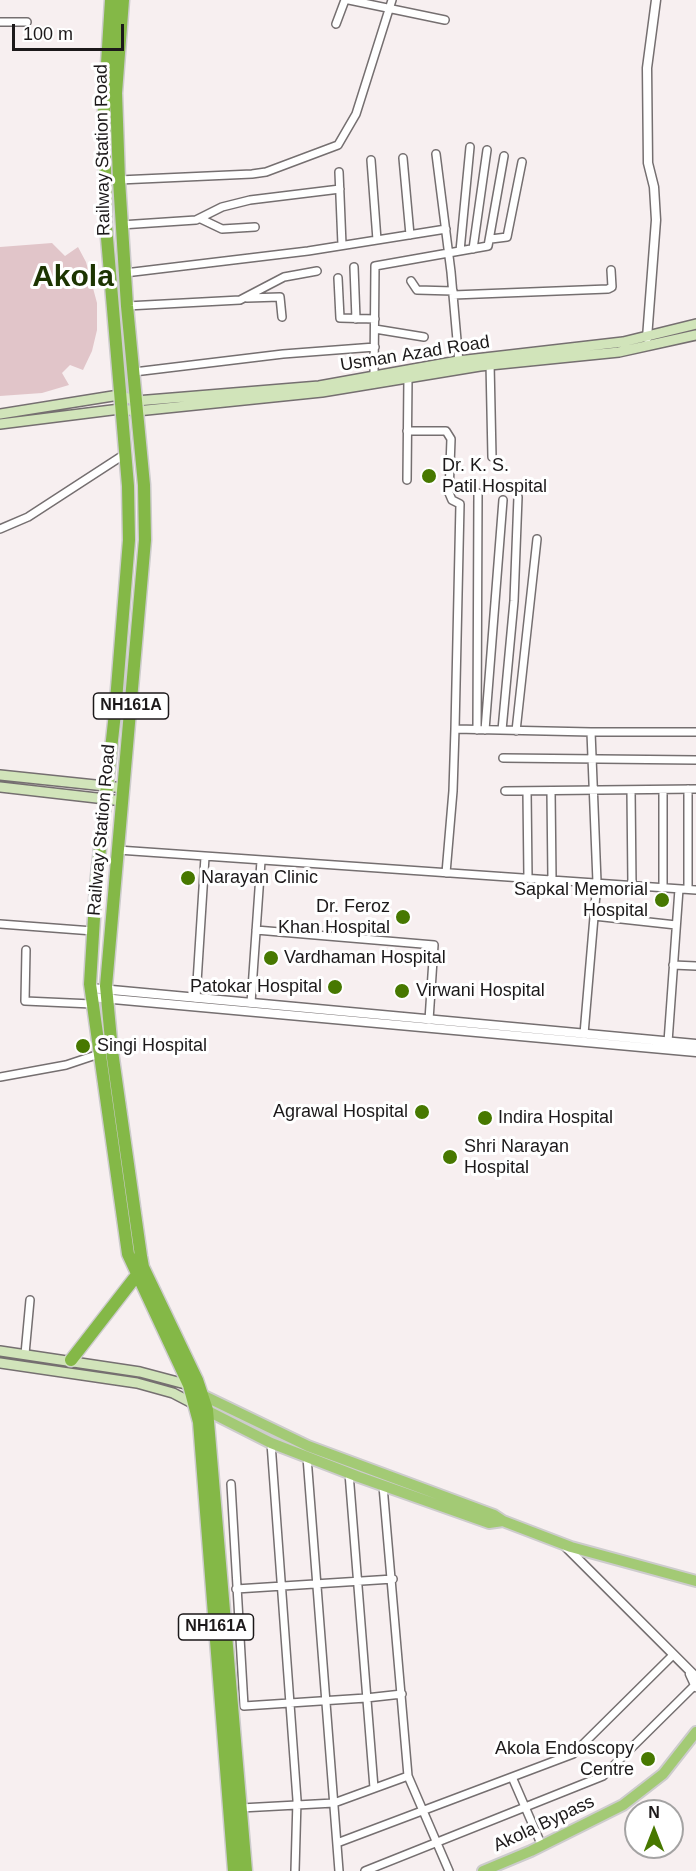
<!DOCTYPE html>
<style>
body{margin:0}
#map{position:relative;width:696px;height:1871px;overflow:hidden;background:#f7eff0;font-family:Arial,sans-serif}
canvas{display:block}
.north{position:absolute;left:624px;top:1799px;width:60px;height:60px;box-sizing:border-box;background:#fff;border:2px solid #a4a3a3;border-radius:50%;rotate:0deg;font-size:16px;font-weight:700;line-height:24px;text-align:center;color:#1c191a}
.north::after{content:'';display:block;margin:auto;width:21px;height:27px;background:#477800;clip-path:polygon(50% 0,100% 100%,50% 72%,0 100%)}
.scale{position:absolute;left:12px;top:24px;width:112px;height:27px;box-sizing:border-box;border:3px solid #1c191a;border-top:0;padding-left:8px;font-size:18px;line-height:21px;white-space:nowrap;color:#1c191a;-webkit-text-stroke:4px #fff;paint-order:stroke}
</style>
<div id="map">
<canvas width="696" height="1871"></canvas>
<div class="north">N</div>
<div class="scale">100 m</div>
</div>
<script>
const g = document.querySelector('canvas').getContext('2d');
g.lineJoin = 'round';
function fillPath(path, color) { g.fillStyle = color; g.fill(path, 'evenodd'); }
const toPath = rows => new Path2D(rows.map(r => 'M' + r).join(''));
function trace(path, color, width, dash) { g.strokeStyle = color; g.lineWidth = width; g.lineCap = dash ? 'butt' : 'round'; g.setLineDash(dash || []); g.stroke(path); }
function label(font, color, halo, rows, align = 'center') {
  g.font = font + ' Arial,sans-serif'; g.lineWidth = 6; g.setLineDash([]); g.textBaseline = 'middle'; g.strokeStyle = halo; g.fillStyle = color; for (const [text, x, y, turn = 0] of rows) {
    g.save(); g.translate(x, y); g.rotate((+turn || 0) * Math.PI / 180); g.textAlign = isNaN(turn) ? turn : align; if (halo) g.strokeText(text, 0, 0); g.fillText(text, 0, 0); g.restore();
  }
}
fillPath(toPath([
 [52,243,65,256,78,247,86,262,97,303,97,330,92,351,83,370,70,365,62,373,69,385,42,393,0,396,0,247]
]), '#e1c5c9');
const minor = toPath([
 [349,0,445,20],
 [0,22,27,22],
 [336,24,345,0],
 [436,154,451,272,459,363],
 [403,158,410,235],
 [371,160,377,240],
 [339,172,342,245],
 [119,180,252,174,266,172,338,145,356,114,392,0],
 [201,219,222,229,255,227],
 [121,225,196,220,222,207,250,200,340,189],
 [491,239,507,237,522,162],
 [473,249,487,150],
 [460,251,470,147],
 [354,267,356,319],
 [125,273,308,251,446,229],
 [338,278,340,318,375,319],
 [411,281,417,290,453,291],
 [453,295,608,289,612,287,611,270],
 [247,298,280,297,282,317],
 [127,306,240,300,284,277,317,271],
 [375,329,424,337],
 [490,363,492,457],
 [134,372,283,354,375,347],
 [374,376,375,266,488,246,504,156],
 [407,431,446,431,451,439,449,493,452,500,460,504,455,729],
 [407,480,408,377],
 [0,529,28,517,125,454],
 [477,730,478,493],
 [485,730,503,500],
 [502,730,514,601,518,497],
 [516,731,537,539],
 [503,758,696,760],
 [631,790,632,885],
 [663,790,663,887],
 [505,791,696,789],
 [527,791,528,878],
 [551,791,552,879],
 [118,850,696,890],
 [446,873,453,791,455,729,591,732],
 [688,889,688,789],
 [594,916,676,925],
 [0,924,93,931],
 [256,930,434,945,429,1020],
 [26,950,25,1001,92,1004],
 [673,965,696,966],
 [196,998,205,857],
 [251,1003,261,861],
 [584,1034,597,882,591,732,696,732],
 [668,1042,679,889],
 [0,1077,66,1065,99,1054],
 [25,1354,30,1300],
 [271,1443,297,1800,295,1871],
 [307,1457,339,1871],
 [349,1473,374,1788],
 [231,1484,244,1706,366,1698,402,1694],
 [383,1486,408,1776,449,1871],
 [236,1589,393,1579],
 [512,1777,542,1846],
 [241,1808,334,1803,408,1776],
 [337,1843,573,1754,672,1656],
 [365,1871,603,1776,696,1684]
]);
const tertiary = toPath([
 [647,338,656,220,654,187,648,163,647,68,656,0],
 [90,988,696,1044],
 [91,997,696,1052],
 [565,1546,696,1677],
 [690,1674,696,1687]
]);
const secondary = toPath([
 [0,414,119,395,136,401,319,386,458,361,623,342,696,324],
 [0,424,120,409,137,411,322,392,480,366,619,352,696,335],
 [0,775,124,788],
 [0,787,123,801],
 [0,1351,140,1372,189,1385],
 [0,1363,137,1383,173,1393,196,1405]
]);
const primary = toPath([
 [198,1393,308,1446,494,1515,503,1521,571,1547,696,1581],
 [202,1408,271,1443,359,1477,489,1523,503,1521],
 [483,1871,531,1851,623,1805,663,1774,696,1732]
]);
const trunk = toPath([
 [111,0,104,112,106,226,128,486,129,540,115,713,96,885,90,984,128,1254,189,1385,199,1422,234,1871],
 [123,0,116,93,119,180,127,306,144,485,145,540,106,986,112,1051,141,1256,143,1267,197,1380,207,1410,246,1871],
 [71,1360,140,1271]
]);
trace(minor, '#756f70', 10);
trace(tertiary, '#756f70', 11);
trace(secondary, '#756f70', 12);
trace(primary, '#cdcccd', 14);
trace(trunk, '#cdcccd', 15);
trace(minor, '#fff', 7);
trace(tertiary, '#fff', 8);
trace(secondary, '#d1e4ba', 9);
trace(primary, '#a3ca75', 10);
trace(trunk, '#84b847', 12);
for (const [x, y, r, color] of [
 [429,476,8,"#477800"],
 [188,878,8,"#477800"],
 [662,900,8,"#477800"],
 [403,917,8,"#477800"],
 [271,958,8,"#477800"],
 [335,987,8,"#477800"],
 [402,991,8,"#477800"],
 [83,1046,8,"#477800"],
 [422,1112,8,"#477800"],
 [485,1118,8,"#477800"],
 [450,1157,8,"#477800"],
 [648,1759,8,"#477800"]
]) { const dot = new Path2D(); dot.arc(x, y, r, 0, 2 * Math.PI); g.fillStyle = color; g.fill(dot); trace(dot, '#fff', 2); }
for (const [x, y, w] of [
 [131,706,75],
 [216,1627,75]
]) { const box = new Path2D(); box.roundRect(x - w / 2, y - 13, w, 26, 4.5); g.fillStyle = '#fff'; g.fill(box); trace(box, '#1c191a', 1.5); }
label('bold 16px', '#1c191a', null, [
 ["NH161A",131,706],
 ["NH161A",216,1627]
]);
label('18px', '#1c191a', '#fff', [
 ["Railway Station Road",103,150,-91],
 ["Usman Azad Road",415,354,-9],
 ["Railway Station Road",102,830,-85],
 ["Akola Bypass",544,1824,-25]
]);
label('18px', '#1c191a', '#fff', [
 ["Dr. K. S.",442,466],
 ["Patil Hospital",442,487],
 ["Narayan Clinic",201,878],
 ["Sapkal Memorial",648,890,"right"],
 ["Hospital",648,911,"right"],
 ["Dr. Feroz",390,907,"right"],
 ["Khan Hospital",390,928,"right"],
 ["Vardhaman Hospital",284,958],
 ["Patokar Hospital",322,987,"right"],
 ["Virwani Hospital",416,991],
 ["Singi Hospital",97,1046],
 ["Agrawal Hospital",408,1112,"right"],
 ["Indira Hospital",498,1118],
 ["Shri Narayan",464,1147],
 ["Hospital",464,1168],
 ["Akola Endoscopy",634,1749,"right"],
 ["Centre",634,1770,"right"]
], 'left');
label('bold 30px', '#1c3401', '#fff', [
 ["Akola",73,278]
]);
</script>
